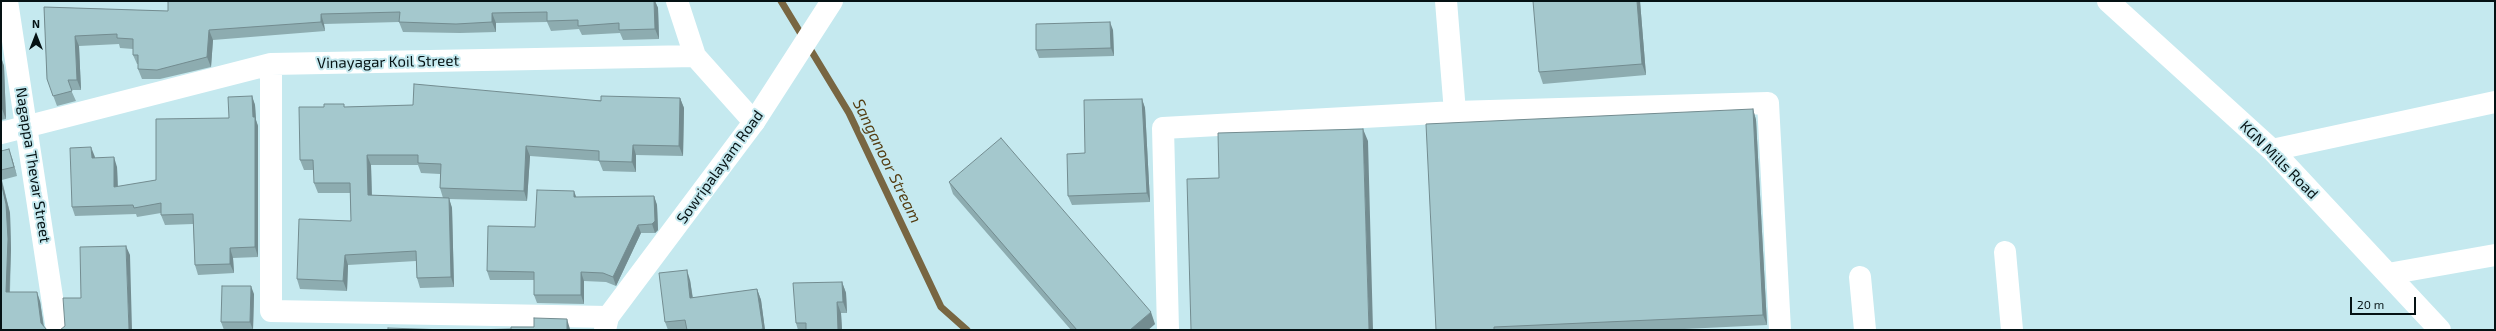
<!DOCTYPE html>
<style>
body{margin:0}
#map{position:relative;width:2496px;height:331px;overflow:hidden;background:#c5e9ef;font-family:"Exo 2",sans-serif}
canvas{display:block}
.frame{position:absolute;inset:0;border:2px solid #051214;pointer-events:none}
.north{position:absolute;left:16px;top:16px;width:40px;height:40px;-webkit-text-stroke:3px #c5e9ef;paint-order:stroke;rotate:0deg;font-size:11px;font-weight:700;line-height:16px;text-align:center;color:#051214}
.north::after{content:'';display:block;margin:auto;width:14px;height:18px;background:#051214;clip-path:polygon(50% 0,100% 100%,50% 72%,0 100%)}
.scale{position:absolute;left:2350px;top:297px;width:66px;height:18px;box-sizing:border-box;border:2px solid #051214;border-top:0;padding-left:5px;font-size:12px;line-height:14px;white-space:nowrap;color:#051214;-webkit-text-stroke:3px #c5e9ef;paint-order:stroke}
</style>
<div id="map">
<canvas width="2496" height="331"></canvas>
<div class="frame"></div>
<div class="north">N</div>
<div class="scale">20 m</div>
</div>
<script>
const g = document.querySelector('canvas').getContext('2d');
g.lineJoin = 'round';
const toPath = rows => new Path2D(rows.map(r => 'M' + r).join(''));
function trace(path, color, width, dash) { g.strokeStyle = color; g.lineWidth = width; g.lineCap = dash ? 'butt' : 'round'; g.setLineDash(dash || []); g.stroke(path); }
function fillPath(path, color) { g.fillStyle = color; g.fill(path, 'evenodd'); }
function label(font, color, halo, rows, align = 'center') {
  g.font = font + ' "Exo 2",sans-serif'; g.lineWidth = 4; g.setLineDash([]); g.textBaseline = 'middle'; g.strokeStyle = halo; g.fillStyle = color; for (const [text, x, y, turn = 0] of rows) {
    g.save(); g.translate(x, y); g.rotate((+turn || 0) * Math.PI / 180); g.textAlign = isNaN(turn) ? turn : align; if (halo) g.strokeText(text, 0, 0); g.fillText(text, 0, 0); g.restore();
  }
}
trace(toPath([
 [781,1,849,113,941,307,967,330]
]), '#786642', 7);
trace(toPath([
 [7,1,57,330],
 [677,1,695,56],
 [1446,1,1455,112],
 [2108,1,2272,150,2440,330],
 [271,64,271,311,608,317],
 [1,133,271,64,695,56,754,122],
 [2272,150,2495,102],
 [2005,252,2012,330],
 [2388,274,2495,255],
 [1860,277,1865,330],
 [1168,330,1163,128,1455,112,1768,103,1780,330]
]), '#fff', 22);
trace(toPath([
 [605,330,608,317,754,122,832,1]
]), '#fff', 22);
fillPath(toPath([
 [168,1,655,1,658,8,659,39,623,40,620,33,582,35,579,29,551,31,547,22,496,23,496,32,460,33,403,32,399,22,324,24,325,31,213,40,211,67,160,79,142,79,138,69,138,64,137,64,133,55,133,49,120,48,119,44,79,46,81,90,71,90,76,101,57,106,47,79,44,7,168,11],
 [1640,1,1646,75,1543,84,1539,72],
 [1113,30,1114,56,1039,58,1036,50],
 [1,57,4,66,6,119,1,120],
 [252,96,255,105,256,120,258,126,258,257,233,258,234,273,198,275,195,265,193,224,165,225,161,215,161,213,137,217,136,214,75,216,72,207,95,157,95,158,117,167,118,187,156,180,229,118],
 [680,98,684,108,683,156,636,155,636,172,603,171,599,161,530,156,527,201,449,199,452,208,454,287,420,288,417,278,416,261,348,265,347,291,300,289,297,279,351,221,350,193,318,193,314,183,314,170,304,170,300,160,345,107],
 [371,165,418,165,421,173,440,174,440,188,443,198,372,195],
 [1142,99,1145,108,1150,202,1072,205,1068,196,1085,153],
 [1753,109,1756,120,1767,325,1664,330,1436,330],
 [1,151,12,158,17,176,2,180,10,213,11,249,10,292,40,301,44,326,1,330],
 [949,182,1155,324,1148,330,1071,330,953,194],
 [654,196,657,205,658,230,655,233,641,233,616,286,606,282,584,281,584,304,537,303,534,295,534,280,490,280,487,271,535,227,577,197],
 [690,280,693,298,757,289,761,300,765,330,668,330,665,322],
 [842,282,846,293,847,313,841,313,842,330,798,330,796,323],
 [254,294,253,330,224,330,221,322]
]), '#8dacb0');
fillPath(toPath([
 [654,1,655,1,658,8,659,39,655,29],
 [1637,1,1640,1,1646,75,1642,64],
 [492,13,496,23,496,32,492,22],
 [321,14,324,24,325,31,321,22],
 [1110,22,1113,30,1114,56,1111,48],
 [209,30,213,40,211,67,207,57],
 [75,36,79,46,81,90,77,80],
 [1,57,4,66,6,119,2,109],
 [252,96,255,105,256,120,258,126,258,257,255,247],
 [680,98,684,108,683,156,679,146],
 [1142,99,1145,108,1150,202,1147,193],
 [1753,109,1756,120,1767,325,1763,315],
 [1363,129,1368,141,1373,330,1369,330],
 [633,145,636,155,636,172,632,162],
 [526,146,530,156,527,201,524,191],
 [91,147,95,157,95,167,92,158],
 [9,149,12,158,17,176,14,167],
 [367,155,371,165,372,205,368,195],
 [114,157,117,167,118,197,114,187],
 [1,178,10,213,11,249,9,301,6,292],
 [574,191,577,199,574,197],
 [654,196,657,205,658,230,655,233,652,224],
 [449,198,452,208,454,287,451,277],
 [638,225,641,233,616,286,613,277],
 [126,246,130,255,132,330,129,330],
 [230,248,233,258,234,273,230,264],
 [345,255,348,265,347,291,343,281],
 [687,270,690,280,694,308,690,298],
 [581,272,584,281,584,304,581,295],
 [842,282,846,293,847,313,843,302],
 [251,286,254,294,253,330,250,322],
 [757,289,761,300,765,330,763,330,763,329],
 [37,292,40,301,44,330,41,323],
 [837,302,841,313,842,330,838,330],
 [1151,312,1155,324,1148,330,1130,330],
 [567,319,570,329,570,330,567,330]
]), '#738c90');
const building = toPath([
 [168,1,654,1,655,29,619,30,619,23,578,26,578,20,547,21,547,12,492,13,492,22,456,24,399,22,400,12,321,14,321,22,209,30,207,57,157,70,138,69,138,55,133,55,133,39,117,38,117,34,75,36,77,80,68,80,72,91,53,96,47,79,44,7,168,11,168,1],
 [1533,1,1637,1,1642,64,1539,72,1533,1],
 [1110,22,1111,48,1036,50,1036,24,1110,22],
 [1,77,2,109,1,109,1,77],
 [414,84,601,101,601,96,680,98,679,146,633,145,632,162,599,161,599,151,526,146,524,191,440,188,441,164,418,163,418,155,367,155,368,195,449,198,451,277,417,278,416,251,345,255,343,281,297,279,299,219,351,221,350,183,314,183,313,160,300,160,299,107,324,107,324,104,344,104,344,107,413,105,414,84],
 [252,96,253,117,255,117,255,247,230,248,230,264,195,265,193,214,161,215,161,203,134,208,133,205,72,207,70,148,91,147,92,158,114,157,114,187,156,180,156,119,229,118,228,97,252,96],
 [1142,99,1147,193,1068,196,1067,154,1085,153,1084,100,1142,99],
 [1753,109,1763,315,1494,327,1494,330,1436,330,1426,124,1753,109],
 [1363,129,1369,330,1191,330,1187,179,1219,178,1218,133,1363,129],
 [1001,138,1151,312,1130,330,1077,330,949,182,1001,138],
 [9,149,14,167,1,170,1,151,9,149],
 [1,182,6,204,8,239,6,292,37,292,41,323,47,330,1,330,1,182],
 [537,190,574,191,574,197,654,196,655,221,652,224,638,225,613,277,603,273,581,272,581,295,534,295,534,272,487,271,488,226,535,227,537,190],
 [126,246,129,330,60,330,65,326,63,298,81,298,80,247,126,246],
 [687,270,690,298,757,289,763,329,758,330,687,330,685,320,665,322,659,273,687,270],
 [842,282,843,302,837,302,838,330,806,330,806,323,796,323,793,283,842,282],
 [222,286,251,286,250,322,221,322,222,286],
 [534,318,567,319,567,330,470,330,511,329,511,327,534,327,534,318],
 [388,328,447,330,388,330,388,328]
]);
fillPath(building, '#a4c8cd');
trace(building, '#738c90', 1);
label('15px', '#051214', '#c5e9ef', [
 ["Vinayagar Koil Street",388,62,-1],
 ["KGN Mills Road",2279,160,45],
 ["Nagappa Thevar Street",33,165,81],
 ["Sowripalayam Road",720,167,-54]
]);
label('italic 16px', '#533c11', '#c5e9ef', [
 ["Sanganoor Stream",887,161,64]
]);
</script>
